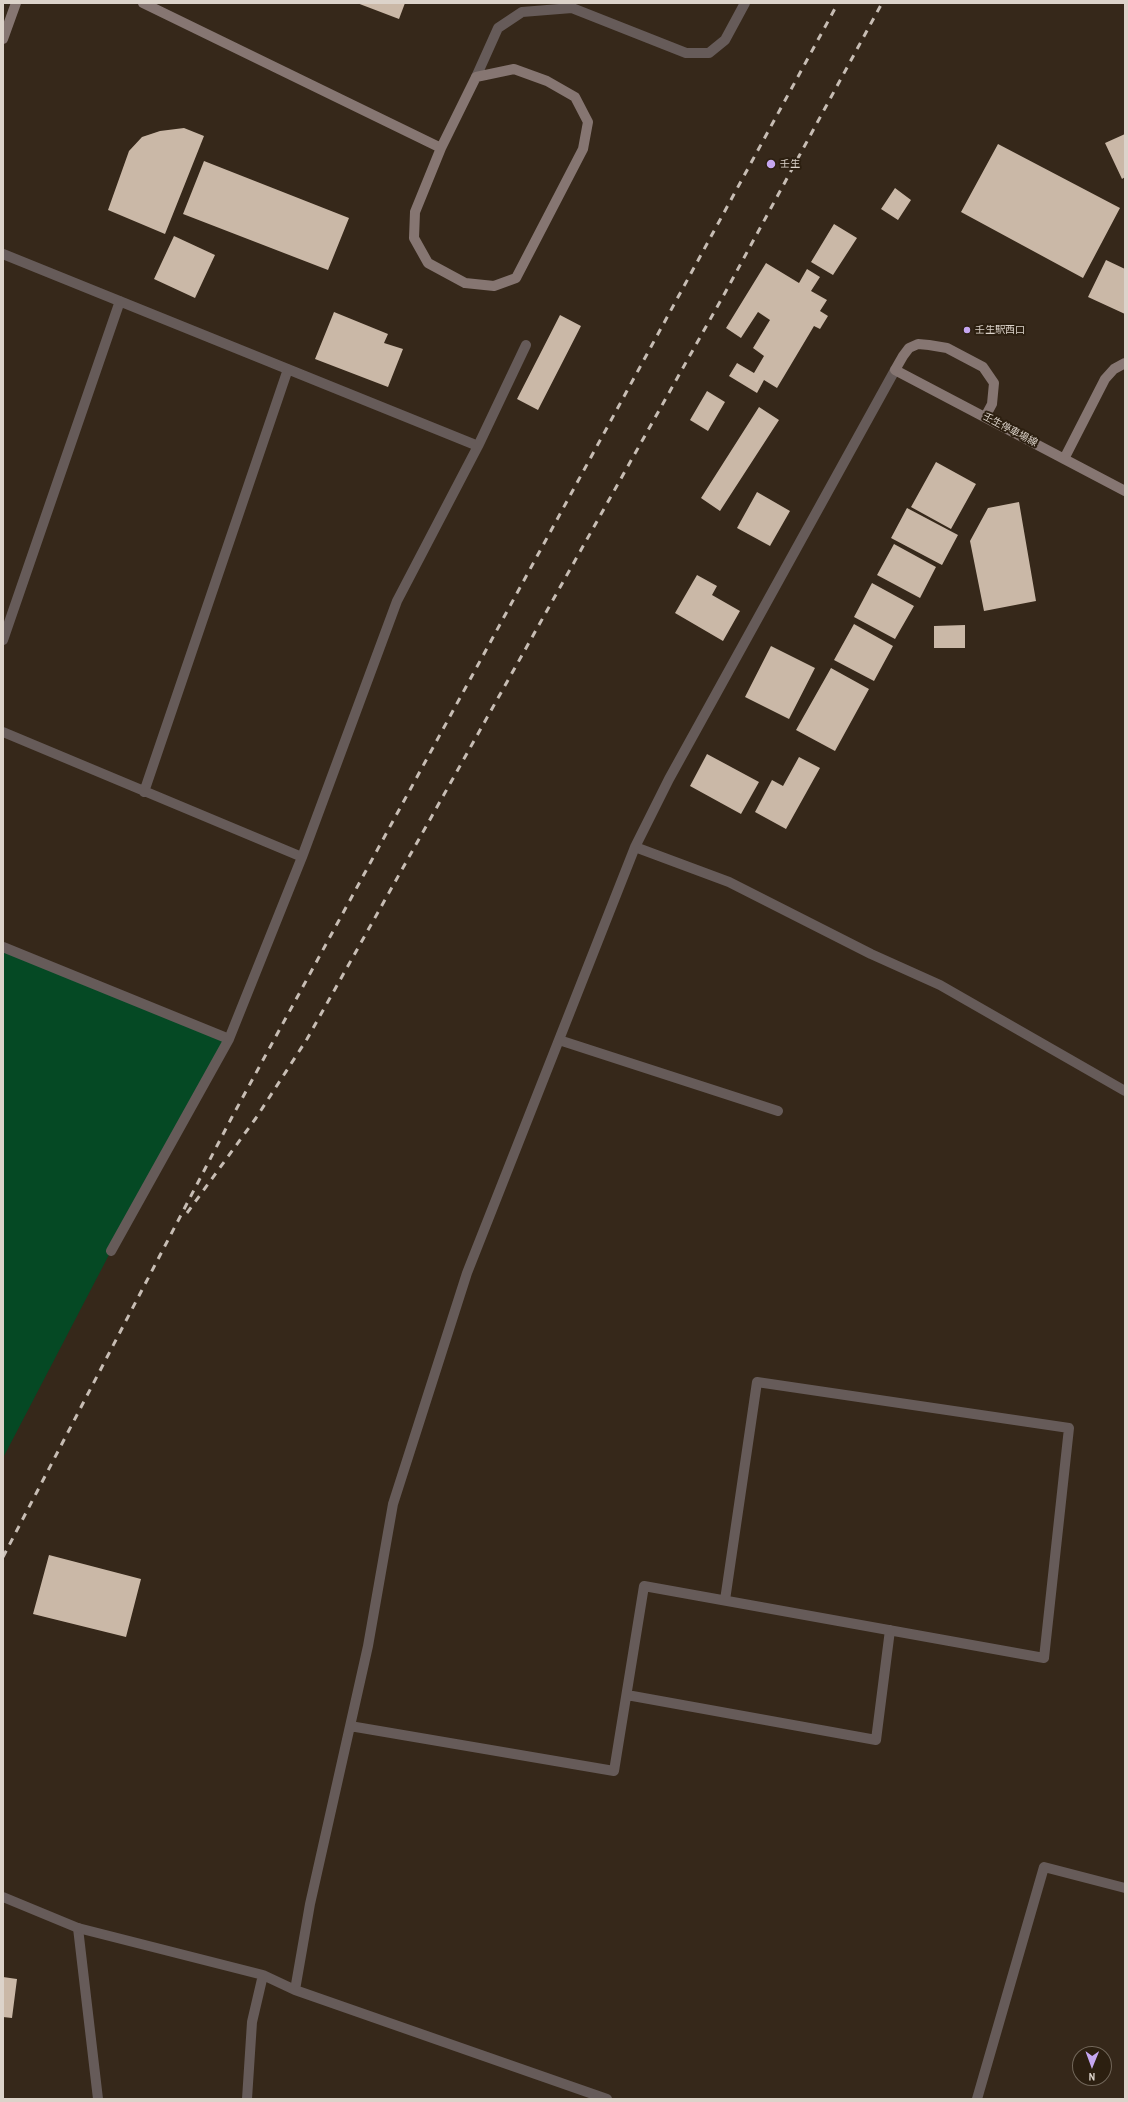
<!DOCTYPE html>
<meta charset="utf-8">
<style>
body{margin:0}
#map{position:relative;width:1128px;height:2102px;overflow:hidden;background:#36281a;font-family:"Archivo Narrow",sans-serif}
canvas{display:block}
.frame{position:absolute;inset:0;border:4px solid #dcd3ca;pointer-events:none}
.north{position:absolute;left:1072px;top:2046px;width:40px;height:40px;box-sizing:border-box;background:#2c1f10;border:1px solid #72675a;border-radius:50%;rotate:181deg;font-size:11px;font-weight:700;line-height:16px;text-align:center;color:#dcd3ca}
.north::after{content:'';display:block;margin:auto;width:14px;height:18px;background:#c5a6f0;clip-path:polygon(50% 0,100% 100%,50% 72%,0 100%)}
</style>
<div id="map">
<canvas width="1128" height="2102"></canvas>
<div class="frame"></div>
<div class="north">N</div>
</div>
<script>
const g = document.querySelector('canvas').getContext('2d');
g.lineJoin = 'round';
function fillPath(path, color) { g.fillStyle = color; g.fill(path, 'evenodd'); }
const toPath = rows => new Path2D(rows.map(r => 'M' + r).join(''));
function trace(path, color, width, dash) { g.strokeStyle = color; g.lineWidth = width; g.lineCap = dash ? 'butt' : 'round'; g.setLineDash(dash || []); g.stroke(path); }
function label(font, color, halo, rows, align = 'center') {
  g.font = font + ' "Archivo Narrow","Noto Sans JP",sans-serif'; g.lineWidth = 4; g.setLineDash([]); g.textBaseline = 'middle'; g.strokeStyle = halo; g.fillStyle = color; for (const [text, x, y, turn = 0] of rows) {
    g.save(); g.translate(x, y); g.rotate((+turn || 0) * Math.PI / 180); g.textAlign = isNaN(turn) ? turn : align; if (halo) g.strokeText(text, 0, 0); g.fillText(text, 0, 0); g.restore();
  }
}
fillPath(toPath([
 [3,947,229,1039,111,1251,3,1458]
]), '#054924');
fillPath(toPath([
 [357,3,405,3,399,19],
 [184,128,204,136,165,234,108,210,129,151,142,137,160,131],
 [1125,134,1125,177,1122,179,1105,143],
 [998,144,1120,208,1083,278,961,212],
 [204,161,349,218,328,270,183,214],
 [895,188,911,200,898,220,881,209],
 [834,224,857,238,833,275,811,262],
 [174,236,215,255,195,298,154,279],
 [1106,260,1125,269,1125,314,1088,297],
 [766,263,799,283,807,269,820,277,811,291,827,300,820,311,828,316,820,329,814,326,777,388,764,380,757,393,729,376,737,363,754,373,764,356,753,348,770,320,758,312,741,338,726,328],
 [334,312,388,334,384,343,403,349,388,387,315,359],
 [560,315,581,326,538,410,517,399],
 [707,391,725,402,708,431,690,420],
 [759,407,779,420,720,511,701,498],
 [936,462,976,484,951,529,911,507],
 [757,492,790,511,770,546,737,528],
 [1019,502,1036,601,984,611,970,541,988,508],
 [907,508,958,535,942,565,891,538],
 [894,544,936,567,920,598,877,575],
 [697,575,717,586,712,595,740,611,723,641,675,613],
 [872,583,914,606,895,639,854,617],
 [854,624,893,646,874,681,834,660],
 [965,625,965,648,934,648,934,626],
 [771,646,815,668,789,719,745,697],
 [831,668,869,689,835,751,796,730],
 [707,754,759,782,741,814,690,786],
 [799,757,820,768,786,829,755,812,772,780,783,786],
 [49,1555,141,1579,126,1637,33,1614],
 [3,1977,17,1979,12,2018,3,2017]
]), '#cab8a7');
trace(toPath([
 [78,1928,98,2099]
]), '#665b59', 10);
trace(toPath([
 [476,77,498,28,522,12,572,8,686,53,709,53,725,40,745,3],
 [3,254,478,446],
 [3,640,120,301],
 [3,732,302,857],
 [144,792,288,369],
 [635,847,729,882,871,954,940,985,1125,1091],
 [3,947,229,1039],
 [559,1040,778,1111],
 [111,1251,229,1039,302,857,397,601,478,446,526,345],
 [627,1695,876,1740,890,1630],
 [350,1726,614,1771,644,1586,1044,1658,1069,1428,757,1382,725,1600],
 [3,1897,78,1928,263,1975,295,1990,607,2099],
 [295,1990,310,1904,368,1646,393,1504,467,1273,635,847,669,779,895,370],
 [247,2099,252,2022,263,1975],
 [977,2099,1044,1867,1125,1888]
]), '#665b59', 10);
trace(toPath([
 [143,3,441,148],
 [3,39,16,3],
 [514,69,547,81,575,97,588,122,583,149,516,278,494,286,465,283,428,263,414,238,415,212,441,148,476,77,514,69],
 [985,417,992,404,994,383,983,367,947,348,929,345,918,344,909,348,903,356,895,370,1125,491],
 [1064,459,1105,379,1114,369,1125,363]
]), '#867672', 10);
trace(toPath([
 [187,1213,256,1118,307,1039,726,291,882,3],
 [3,1557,232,1117,838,3]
]), '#c7bdb4', 3, [7, 7]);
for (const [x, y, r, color] of [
 [771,164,5,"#c5a6f0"],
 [967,330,4,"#c5a6f0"]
]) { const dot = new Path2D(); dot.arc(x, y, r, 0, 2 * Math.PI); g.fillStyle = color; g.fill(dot); trace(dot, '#2c1f10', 1.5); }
label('10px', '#dcd3ca', '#2c1f10', [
 ["壬生",780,164],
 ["壬生駅西口",975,330]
], 'left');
label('10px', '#dcd3ca', '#2c1f10', [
 ["壬生停車場線",1010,430,28]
]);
</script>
